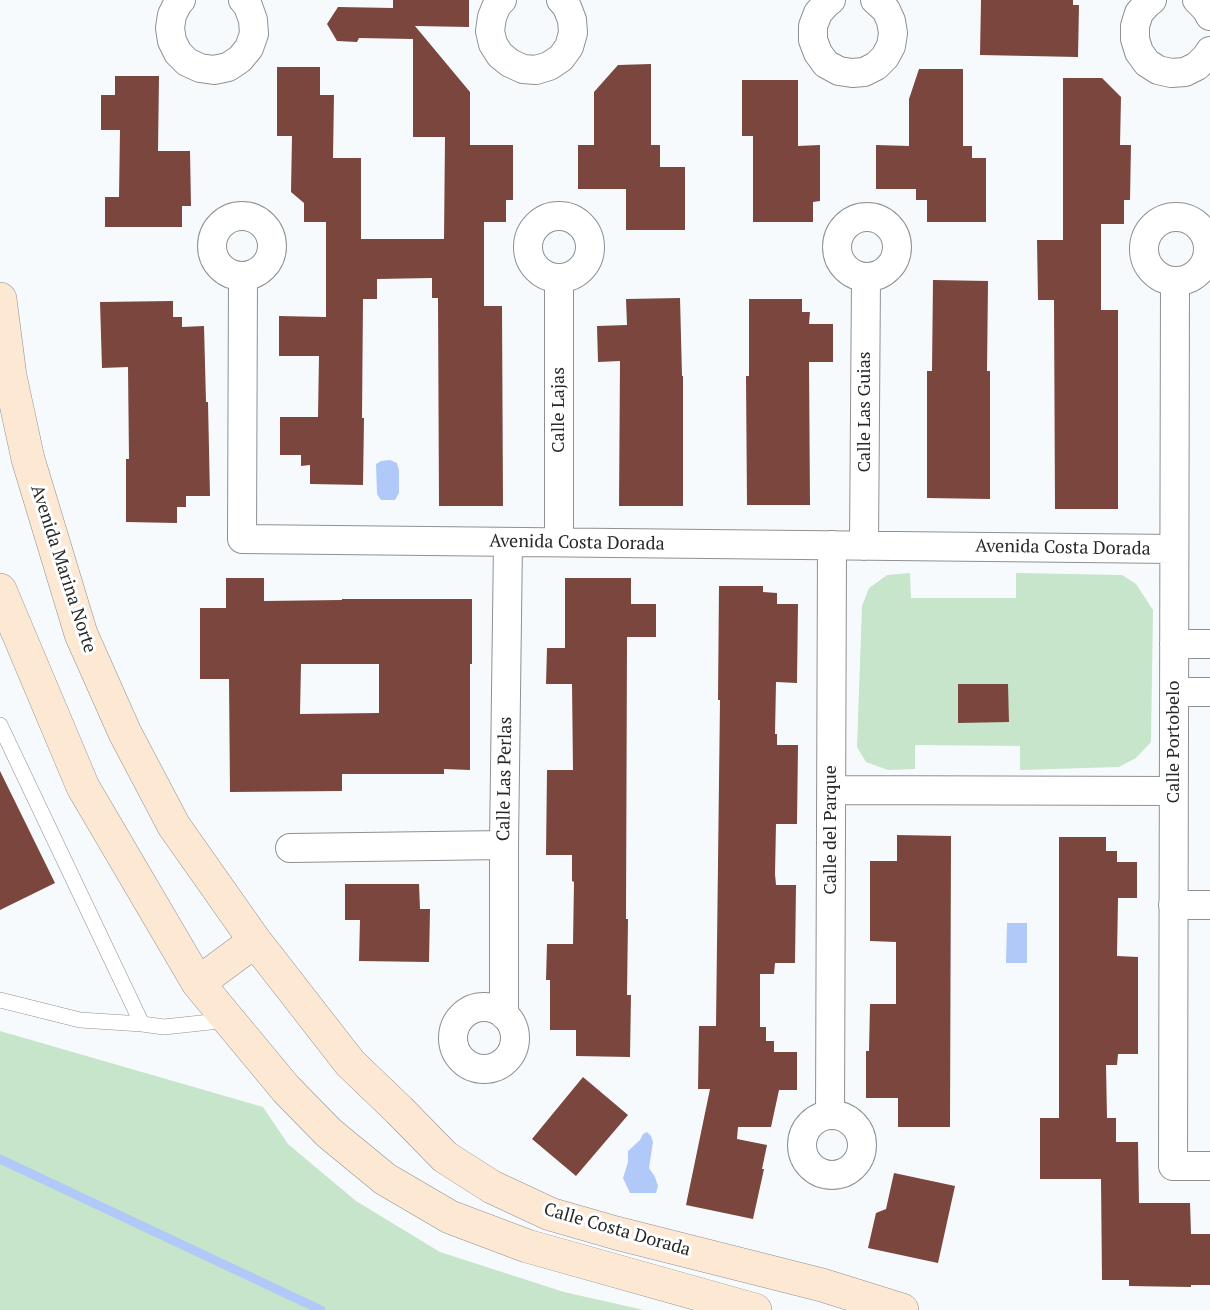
<!DOCTYPE html>
<style>
body{margin:0}
canvas{display:block;background:#f7fafc}
</style>
<canvas width="1210" height="1310"></canvas>
<script>
const g = document.querySelector('canvas').getContext('2d');
g.lineJoin = 'round';
function fillPath(path, color) { g.fillStyle = color; g.fill(path, 'evenodd'); }
const toPath = rows => new Path2D(rows.map(r => 'M' + r).join(''));
function trace(path, color, width, dash) { g.strokeStyle = color; g.lineWidth = width; g.lineCap = dash ? 'butt' : 'round'; g.setLineDash(dash || []); g.stroke(path); }
function label(font, color, halo, rows, align = 'center') {
  g.font = font + ' "PT Serif",serif'; g.lineWidth = 6; g.setLineDash([]); g.textBaseline = 'middle'; g.strokeStyle = halo; g.fillStyle = color; for (const [text, x, y, turn = 0] of rows) {
    g.save(); g.translate(x, y); g.rotate((+turn || 0) * Math.PI / 180); g.textAlign = isNaN(turn) ? turn : align; if (halo) g.strokeText(text, 0, 0); g.fillText(text, 0, 0); g.restore();
  }
}
fillPath(toPath([
 [910,573,911,598,1016,598,1016,573,1122,575,1136,584,1153,610,1151,742,1136,758,1119,767,1020,770,1020,746,915,745,915,769,888,770,866,762,857,747,862,606,869,588,887,575],
 [0,1031,263,1107,288,1144,356,1201,440,1252,564,1292,644,1310,0,1310]
]), '#c7e5ca');
fillPath(toPath([
 [390,460,397,463,399,470,399,493,395,500,381,500,377,494,376,464,381,461],
 [1007,923,1027,923,1027,963,1006,963],
 [647,1132,651,1136,653,1142,649,1168,655,1177,658,1186,656,1193,630,1193,623,1178,628,1162,628,1151,640,1140,643,1134]
]), '#b0c9f9');
trace(toPath([
 [0,1159,321,1310]
]), '#b0c9f9', 9);
fillPath(toPath([
 [393,0,469,0,469,27,415,26,470,92,470,145,513,145,513,200,506,200,506,222,484,222,484,306,502,306,503,506,439,506,438,298,432,298,432,278,377,279,377,299,363,299,362,418,364,418,363,485,310,484,310,465,301,466,301,455,280,455,280,417,318,417,319,356,279,356,279,316,326,317,326,222,304,222,304,203,291,192,292,136,277,136,277,67,320,67,320,95,334,95,333,158,361,158,361,239,444,239,445,137,413,137,413,39,359,38,357,42,337,41,327,24,338,7,393,8],
 [981,0,1073,0,1073,5,1079,5,1078,57,980,55],
 [651,64,651,145,660,145,660,167,685,167,685,230,626,230,626,189,578,189,578,145,594,145,594,92,618,65],
 [919,69,963,69,963,146,972,146,972,158,986,158,986,222,927,222,927,200,916,200,916,189,876,189,876,145,909,146,909,99],
 [115,76,159,76,158,151,190,151,191,206,182,206,182,227,105,227,105,197,119,197,120,130,101,130,101,95,115,95],
 [1063,78,1102,78,1121,97,1120,145,1131,145,1130,200,1124,200,1124,224,1101,224,1101,310,1118,310,1118,509,1055,509,1054,300,1038,300,1037,240,1063,240],
 [742,80,798,80,798,146,820,145,820,201,813,202,813,222,753,222,753,136,742,136],
 [933,280,988,281,987,371,990,371,990,499,927,498,927,371,932,371],
 [680,298,682,376,683,376,683,506,619,506,620,361,598,362,597,326,627,325,626,299],
 [749,299,802,299,802,312,810,312,809,324,833,324,833,362,809,362,810,505,747,505,746,376,749,376],
 [173,301,173,317,182,317,182,327,204,326,206,402,208,402,210,496,186,496,186,507,177,507,177,523,126,522,126,459,129,459,128,367,102,368,100,302],
 [226,578,264,578,264,601,342,600,342,599,472,599,472,664,470,664,470,770,444,769,444,774,342,774,342,791,230,792,229,679,200,679,200,608,226,608],
 [301,664,379,664,379,713,300,714],
 [565,578,631,578,631,604,656,604,656,637,627,637,626,919,628,919,627,995,631,995,630,1057,576,1056,576,1030,550,1030,550,980,546,980,547,944,573,944,574,882,572,881,572,855,546,855,547,770,573,770,572,684,546,684,547,648,565,648],
 [719,586,763,586,763,592,777,593,777,604,798,604,797,683,776,682,775,734,777,734,777,745,798,745,797,824,776,824,775,874,776,885,796,885,795,963,775,963,774,974,760,974,760,1027,766,1027,766,1041,774,1041,774,1052,797,1052,797,1090,779,1090,771,1127,738,1127,737,1139,767,1145,762,1169,764,1169,753,1219,686,1205,710,1089,698,1089,699,1026,716,1026,720,700,718,700],
 [958,684,1008,684,1009,722,958,723],
 [0,771,55,883,0,910],
 [897,835,951,836,950,1127,898,1127,898,1098,866,1098,866,1051,869,1051,870,1004,896,1004,896,942,870,941,870,861,897,861],
 [1059,837,1106,837,1106,851,1117,851,1117,862,1137,862,1137,898,1118,898,1117,956,1138,957,1138,1054,1118,1054,1117,1065,1106,1065,1107,1118,1116,1118,1116,1142,1138,1142,1139,1203,1190,1203,1191,1234,1210,1234,1210,1285,1191,1285,1191,1287,1129,1286,1129,1280,1102,1280,1101,1179,1040,1179,1040,1118,1059,1118],
 [345,884,419,884,420,909,430,909,429,962,359,961,360,920,345,920],
 [583,1077,628,1115,576,1176,532,1139],
 [894,1173,955,1186,938,1263,868,1248,876,1213,886,1209]
]), '#7a463d');
const lane = toPath([
 [0,725,142,1024],
 [0,1000,80,1020,142,1024,164,1027,229,1020]
]);
const street = toPath([
 [181,0,178,3,172,15,170,28,172,41,178,53,187,62,200,68,214,70,228,67,240,59,249,48,254,34,253,20,248,6,243,0],
 [502,0,497,5,492,17,490,31,493,44,500,55,510,63,523,69,536,70,549,66,561,58,569,47,573,33,572,20,567,7,561,0],
 [831,0,827,3,818,13,813,26,813,40,818,53,826,64,839,71,852,73,864,72,876,66,885,57,891,46,893,33,891,21,886,10,875,0],
 [1152,0,1148,3,1139,13,1135,26,1135,39,1139,52,1147,63,1158,70,1171,73,1185,72,1197,66,1206,57,1210,51],
 [1197,0,1206,9,1210,16],
 '212 246a30 30 0 1 1 60 0a30 30 0 1 1-60 0Z',
 '528 247a31 31 0 1 1 62 0a31 31 0 1 1-62 0Z',
 '837 247a30 30 0 1 1 60 0a30 30 0 1 1-60 0Z',
 '1144 249a32 32 0 1 1 64 0a32 32 0 1 1-64 0Z',
 [243,276,242,539,1174,549],
 [1175,281,1173,1166,1210,1166],
 [559,542,559,278],
 [864,546,866,278],
 [1174,644,1210,644],
 [1174,692,1210,692],
 [831,790,1173,791],
 [290,848,504,845],
 [1173,905,1210,905],
 '453 1038a31 31 0 1 1 62 0a31 31 0 1 1-62 0Z',
 [504,1015,504,845,508,542],
 [830,1115,832,545],
 '802 1145a30 30 0 1 1 60 0a30 30 0 1 1-60 0Z'
]);
const secondary = toPath([
 [0,299,10,376,28,459,81,634,125,733,174,826,255,941,350,1063,399,1110,445,1157,492,1187,550,1214,616,1233,822,1285,902,1310],
 [0,590,83,787,198,983,286,1089,329,1133,385,1179,450,1217,527,1246,755,1310],
 [198,983,255,941]
]);
trace(lane, '#8e9092', 16);
trace(street, '#8e9092', 30);
trace(secondary, '#8e9092', 34);
trace(lane, '#fff', 15);
trace(street, '#fff', 28);
trace(secondary, '#fde9d3', 33);
label('18px', '#272828', '#fff', [
 ["Calle Lajas",559,410,-90],
 ["Calle Las Guias",865,412,-90],
 ["Avenida Costa Dorada",577,543,1],
 ["Avenida Costa Dorada",1063,548,1],
 ["Avenida Marina Norte",63,569,72],
 ["Calle Portobelo",1174,742,-90],
 ["Calle Las Perlas",505,779,-89],
 ["Calle del Parque",831,830,-90],
 ["Calle Costa Dorada",617,1230,16]
]);
</script>
